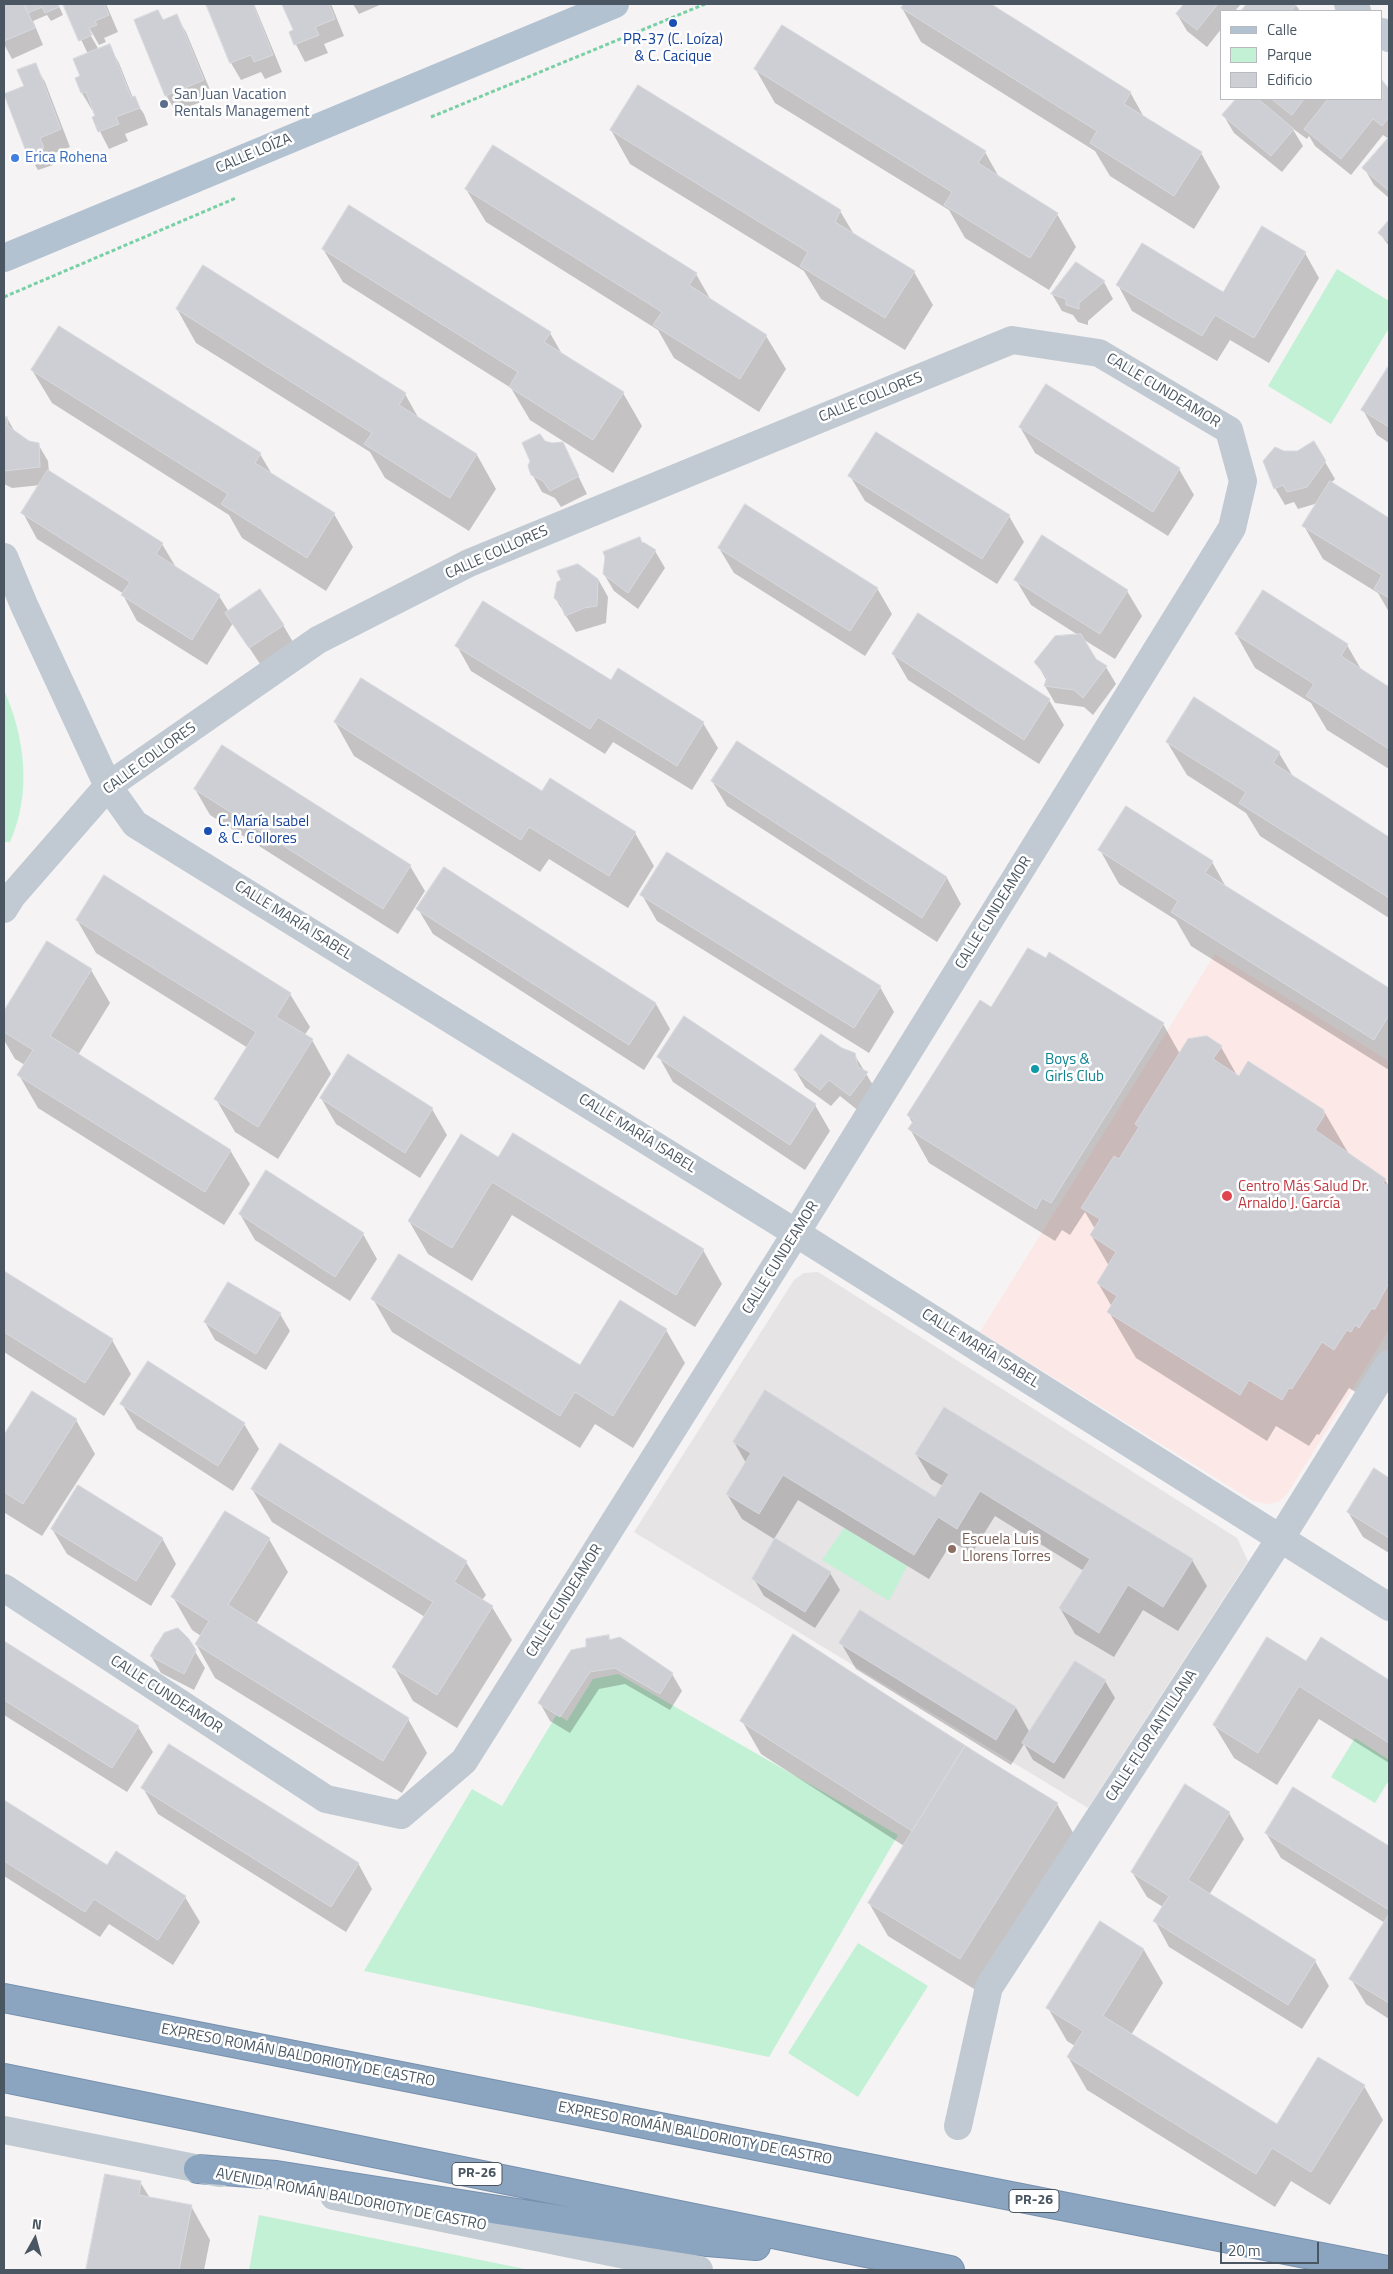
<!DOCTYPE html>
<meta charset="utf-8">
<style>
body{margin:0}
#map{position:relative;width:1393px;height:2274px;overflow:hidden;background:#f5f3f3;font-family:"Titillium Web",sans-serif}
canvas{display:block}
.frame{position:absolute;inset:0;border:5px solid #4a5661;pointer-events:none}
.legend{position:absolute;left:1220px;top:10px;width:162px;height:90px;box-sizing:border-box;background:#fff;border:1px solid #b7bbc0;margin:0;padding:6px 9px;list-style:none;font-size:15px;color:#4a5661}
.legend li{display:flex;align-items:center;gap:10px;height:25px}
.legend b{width:25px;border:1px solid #b7bbc0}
.north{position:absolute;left:10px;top:2214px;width:50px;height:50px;-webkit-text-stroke:4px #fff;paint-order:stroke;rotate:7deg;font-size:14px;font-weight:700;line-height:20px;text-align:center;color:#4a5661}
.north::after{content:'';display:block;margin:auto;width:18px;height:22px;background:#4a5661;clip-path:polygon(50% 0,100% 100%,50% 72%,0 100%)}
.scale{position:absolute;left:1220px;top:2242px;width:99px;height:22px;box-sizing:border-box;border:2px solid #4a5661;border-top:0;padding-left:6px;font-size:15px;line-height:18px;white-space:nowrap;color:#4a5661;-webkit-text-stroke:4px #fff;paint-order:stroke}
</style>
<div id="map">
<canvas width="1393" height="2274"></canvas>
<div class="frame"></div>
<ul class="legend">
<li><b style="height:6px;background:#b3c2d1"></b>Calle</li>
<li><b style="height:14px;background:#c3f1d5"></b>Parque</li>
<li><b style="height:14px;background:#cdcfd5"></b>Edificio</li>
</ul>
<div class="north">N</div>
<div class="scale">20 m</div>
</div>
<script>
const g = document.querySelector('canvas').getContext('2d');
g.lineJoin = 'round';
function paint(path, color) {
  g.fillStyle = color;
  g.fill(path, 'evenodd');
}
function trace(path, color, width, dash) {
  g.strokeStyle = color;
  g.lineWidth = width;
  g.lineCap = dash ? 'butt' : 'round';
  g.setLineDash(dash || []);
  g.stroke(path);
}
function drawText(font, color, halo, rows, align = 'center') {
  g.font = font + ' "Titillium Web",sans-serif';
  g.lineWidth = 5;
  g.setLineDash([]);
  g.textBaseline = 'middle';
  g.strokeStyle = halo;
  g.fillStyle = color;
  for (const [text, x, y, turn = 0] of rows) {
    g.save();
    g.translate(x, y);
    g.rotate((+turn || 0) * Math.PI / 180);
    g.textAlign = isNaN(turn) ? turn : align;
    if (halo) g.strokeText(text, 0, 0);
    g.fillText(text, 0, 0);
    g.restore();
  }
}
paint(new Path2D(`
 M818,1272L1237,1538L1248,1561L1088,1808L634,1532L794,1280L804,1273Z`), '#e6e4e5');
paint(new Path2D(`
 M1215,954L1389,1061V1330L1287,1494L1278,1502L1267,1504L1253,1501L980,1332Z`), '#fce8e6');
paint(new Path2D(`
 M1337,269L1389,301V328L1331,424L1268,386Z
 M4,690C25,737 32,794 10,842H4Z
 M844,1528L907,1566L889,1601L822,1560Z
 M618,1674L898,1835L769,2057L364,1971L472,1789L502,1806L557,1714L567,1721L593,1679Z
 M1355,1738L1389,1760V1780L1375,1803L1331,1777Z
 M858,1943L928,1986L858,2097L788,2053Z
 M259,2215L530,2270H249Z`), '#c3f1d5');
paint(new Path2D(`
 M4,4H58L63,15L51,21L47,15L33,21L43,45L12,59L4,44Z
 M64,4H106L118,32L104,38L106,42L99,45L90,29L88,31L99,50L109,46L119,63L133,98L144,114L148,125L125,134L128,141L109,149L93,118L97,117L94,109L92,110L82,93L76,78L81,76L88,54Z
 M208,4H254L282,72L265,79L261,72L241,80L231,63Z
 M284,4H331L344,36L324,44L328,53L305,62L290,33L295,30Z
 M353,4H382L359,14Z
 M905,4H988L1130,92L1145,119L1201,153L1220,187L1194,229L1110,176L1095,151L921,42L902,8Z
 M1185,4H1241L1235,11H1222V28L1207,47L1187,31L1177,14Z
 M1249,4H1295L1300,11H1243Z
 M158,11L164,21L176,16L186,32L213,97L176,112L166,95Z
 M35,65L45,82L70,147L49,155L53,165L38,170L28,153L26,86Z
 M756,70L985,152L1000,179L1057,214L1076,247L1049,290L965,238L949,210L775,103Z
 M1382,82L1389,91V198L1374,185L1364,168L1389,139L1383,135L1351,175L1315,146L1309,136L1307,139L1292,128L1303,146L1282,172L1234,133L1224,116L1238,99H1382Z
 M611,130L840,211L855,236L914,272L933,305L905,350L821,299L804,271L630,164Z
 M466,189L696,274L712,302L766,336L786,369L759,412L674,358L658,330L486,222Z
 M1389,222V246L1380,234Z
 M323,249L550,333L562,354L623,393L642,426L613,473L530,420L511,388L343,282Z
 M1305,253L1319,278L1269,363L1230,340L1217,361L1132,311L1118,285L1224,294Z
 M1104,282L1113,299L1088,321V325L1078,322L1073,315L1062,311L1052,294Z
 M177,309L405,394L419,419L477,455L496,489L469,531L385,478L370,452L196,343Z
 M1388,369H1389V443L1377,435L1363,410Z
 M32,370L260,454L273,476L334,514L353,547L326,591L242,538L229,515L52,403Z
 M7,418L15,432L28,442L38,444L48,461L49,472L162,544L177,569L219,596L229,612L283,625L293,642L260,664L233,623L207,665L137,621L123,595L124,594L37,539L23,513L41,485L12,488L4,484V419Z
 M1020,427L1179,469L1194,495L1168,536L1035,453Z
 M544,442L552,445L562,443L587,494L561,507L555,498L542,492L532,474Z
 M1314,443L1335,479L1331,483L1389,520V612L1378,593L1323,559L1304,526L1318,503L1298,509L1294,502L1285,505L1275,488L1284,453L1297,452Z
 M850,476L1009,516L1024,542L997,584L865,501Z
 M640,539L642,543L655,551L665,568L638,609L614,591L604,574Z
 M719,548L877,588L892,614L865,656L734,573Z
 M598,579L608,597L606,623L576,632L555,598Z
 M1016,580L1127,591L1142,616L1115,659L1081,638L1095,660L1106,667L1116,684L1093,715L1084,707L1055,703L1045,686L1047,681L1036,662L1078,635L1031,605Z
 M1236,634L1347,645L1362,671L1389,688V769L1327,730L1311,703L1255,668Z
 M457,646L611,682L703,723L718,748L692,790L613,742L605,754L471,671Z
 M893,654L1049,700L1064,725L1039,764L908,680Z
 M335,722L542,793L635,833L654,866L628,908L549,859L540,872L354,756Z
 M1167,742L1279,753L1294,778L1389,839V918L1260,836L1246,813L1187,775Z
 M737,743L947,878L961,904L937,942L727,806L712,781Z
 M195,789L410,866L425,891L398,934L210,815Z
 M1100,850L1212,862L1226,887L1389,989V1070L1191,946L1176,920L1119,884Z
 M444,868L656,1004L670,1029L644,1070L433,934L418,909Z
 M642,895L880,987L894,1012L869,1053L657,921Z
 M77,920L290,994L310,1027L304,1036L312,1040L331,1074L278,1159L235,1132L216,1099L248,1048L96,953Z
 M48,943L91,970L110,1003L78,1055L230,1150L250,1184L224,1225L38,1108L19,1075L25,1065L15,1059L4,1040V1013Z
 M992,1009L1163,1024L1180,1054L1221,1047L1238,1077L1304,1098L1325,1113L1350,1156L1385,1180L1389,1187V1369L1362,1396L1349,1388L1319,1435L1317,1434L1309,1446L1276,1426L1267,1441L1136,1358L1109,1312L1112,1307L1098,1283L1109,1266L1091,1235L1095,1229L1085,1212L1070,1235L1062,1230L1055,1241L929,1163L910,1129L913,1124L908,1115Z
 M684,1018L815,1105L830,1131L805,1170L673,1082L659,1057Z
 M842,1049L854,1054L876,1090L860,1112L840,1096L831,1106L805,1087L795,1070Z
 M348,1056L432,1109L447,1135L420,1178L336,1124L321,1098Z
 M499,1158L703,1250L722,1284L695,1327L512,1215L472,1281L428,1254L409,1221Z
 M240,1214L363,1234L377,1259L350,1301L255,1240Z
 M4,1272L112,1340L131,1374L104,1416L4,1352Z
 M373,1299L580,1367L666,1330L685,1363L633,1448L595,1424L580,1448L392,1332Z
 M280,1314L290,1331L266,1370L215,1340L205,1322Z
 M148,1363L244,1424L259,1449L233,1491L137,1429L122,1404Z
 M32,1393L76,1420L95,1454L42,1536L5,1513L4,1515V1437Z
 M734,1442L935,1498L943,1486L931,1479L916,1454L1192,1560L1207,1586L1178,1631L1143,1610L1114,1657L1075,1634L1060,1608L1084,1571L995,1516L972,1553L952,1542L929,1579L798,1500L774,1539L742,1519L727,1494L746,1463Z
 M1374,1470L1389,1479V1553L1363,1537L1348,1512Z
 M252,1489L466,1562L486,1595L482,1600L492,1607L512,1640L457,1728L413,1701L394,1667L425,1617L272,1522Z
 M52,1529L162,1538L176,1564L151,1606L67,1554Z
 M269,1539L288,1572L256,1624L408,1719L427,1753L402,1793L215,1678L196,1644L201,1636L192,1630L173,1597Z
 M830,1573L840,1590L815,1628L764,1596L754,1579Z
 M178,1629L188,1640L205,1668L194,1690L161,1673L151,1656L155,1646L169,1631Z
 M793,1635L1057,1804L1076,1838L979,1992L888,1936L869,1903L904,1846L761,1754L742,1721Z
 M608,1636L611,1641L672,1674L682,1691L670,1710L625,1684L599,1689L570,1733L550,1721L540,1703L587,1648Z
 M1321,1639L1389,1681V1763L1319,1719L1277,1785L1234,1758L1214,1725L1306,1663Z
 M4,1642L138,1727L153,1752L127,1792L4,1715Z
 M841,1643L1016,1708L1030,1733L1105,1681L1115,1698L1064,1779L1033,1760L1024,1744L1011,1765L856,1669Z
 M143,1788L358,1863L372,1889L346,1932L158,1814Z
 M1293,1788L1389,1848V2019L1366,2004L1351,1979L1385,1923L1281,1858L1266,1833Z
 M4,1801L107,1866L185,1897L200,1922L173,1965L109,1924L100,1937L4,1876Z
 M1229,1813L1244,1839L1209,1895L1315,1961L1329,1986L1302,2029L1169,1947L1155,1921L1163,1907L1147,1897L1132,1872Z
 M1100,1923L1144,1950L1163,1983L1131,2035L1277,2126L1364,2086L1383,2120L1330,2205L1291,2181L1275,2207L1087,2090L1068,2057L1075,2046L1067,2041L1048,2008Z
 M106,2175L140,2182L150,2198L191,2206L210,2240L204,2270H87Z`), '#0003');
const building = new Path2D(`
 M4,4H24L35,28L4,41Z
 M24,4H58L59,7L45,13L42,7L28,13Z
 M63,4H104L109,15L95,21L97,25L89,28L92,35L79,41Z
 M206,4H253L273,55L254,62L251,55L230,63Z
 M282,4H329L335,19L315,27L319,35L294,45L289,32L293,30Z
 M904,4H991L1131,92L1124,104L1202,152L1174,196L1090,143L1097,131L901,8Z
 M1184,4H1218L1197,30L1176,14Z
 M1247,4H1297L1291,11H1241Z
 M158,10L163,20L177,14L204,80L165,96L134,20Z
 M782,25L986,151L978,163L1058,213L1030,258L944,205L952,192L754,69Z
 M110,44L131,97L135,96L140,108L116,117L119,124L98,132L92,117L95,116L86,92L81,93L75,78L80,76L73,59Z
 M36,63L61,129L40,138L44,148L27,154L4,94L24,86L17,70Z
 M1382,80L1389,89V117L1382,126L1373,119L1341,159L1304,129L1328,99H1382Z
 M638,85L841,210L835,222L915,271L885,318L800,266L808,252L610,130Z
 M1236,99H1258L1294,129L1271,156L1222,115Z
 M1272,99H1304L1292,115Z
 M1389,137V191L1362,168Z
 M493,145L697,273L689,285L767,335L740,379L653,325L662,312L465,189Z
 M349,205L551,332L544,342L624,392L593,440L509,387L518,372L322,249Z
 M1389,220V242L1378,233Z
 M1262,226L1306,252L1254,338L1215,315L1202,336L1116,285L1142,243L1223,292Z
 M1076,262L1105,281L1079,303V309L1066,305V299L1051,294Z
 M203,265L406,393L399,405L477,454L450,498L364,444L372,433L176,309Z
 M59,326L261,453L255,463L335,513L307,558L221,504L228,494L31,370Z
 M1388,367L1389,368V427L1361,410Z
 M1046,384L1180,468L1153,512L1019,427Z
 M7,417L8,426L29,441L39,443L40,467L4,471V418Z
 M876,432L1010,515L982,559L848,476Z
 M540,434L545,441L552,443L563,442L579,476L550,491L543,481L531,475L528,466L530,461L522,443Z
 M1314,441L1326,461L1307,487L1287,492L1283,485L1274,489L1263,461L1275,447L1284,451H1297Z
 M48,470L163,543L156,554L220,595L192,640L121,595L130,582L21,513Z
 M1330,481L1389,518V598L1374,589L1382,575L1302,526Z
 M745,504L878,588L850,631L718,548Z
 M1042,535L1128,590L1100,634L1014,580Z
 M640,537L642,543L643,542L656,550L628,593L603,574L605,557L603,552Z
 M578,564L598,579L597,606L584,608L565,616L561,604L554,598L557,582L561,580L557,571Z
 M260,589L284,625L249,648L225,613Z
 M1263,590L1348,644L1341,656L1389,687V749L1306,696L1314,684L1235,634Z
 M483,601L611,680L618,668L704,722L677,766L598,717L590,729L455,646Z
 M918,613L1050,699L1024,740L892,654Z
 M1081,634L1096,659L1107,666L1083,698L1074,690L1044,686L1047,677L1034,662L1055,636Z
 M361,678L542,791L550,778L636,832L609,876L529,827L521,840L334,722Z
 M1194,697L1280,752L1273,763L1389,837V898L1239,803L1246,792L1166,742Z
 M737,741L947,877L922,918L711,781Z
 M222,745L411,865L383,909L194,789Z
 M1126,806L1213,861L1205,873L1389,988V1015L1374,1040L1171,912L1178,901L1098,850Z
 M667,852L881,986L854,1028L640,895Z
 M444,867L656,1003L629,1045L416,909Z
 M104,875L291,993L276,1017L313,1039L258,1127L214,1099L256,1032L76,920Z
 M47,941L92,969L50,1036L231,1150L205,1192L17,1075L33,1050L4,1032V1011Z
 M1028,948L1046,958L1049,952L1164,1023L1051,1203L1042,1198L1036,1209L908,1129L914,1120L907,1115L980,1000L991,1007Z
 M684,1016L816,1104L790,1145L657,1057Z
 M821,1034L842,1048L855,1053L858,1067L868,1072L850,1096L829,1080L820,1090L794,1070Z
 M1207,1036L1222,1046L1213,1059L1239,1076L1248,1061L1324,1110V1116L1315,1130L1386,1179L1383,1183L1389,1187V1273L1388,1276L1389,1283L1375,1309H1371L1359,1328L1355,1325L1351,1332L1347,1330L1334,1350L1322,1342L1292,1389L1289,1388L1282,1400L1249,1380L1240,1395L1107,1312L1117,1296L1097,1283L1116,1252L1090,1235L1100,1219L1081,1208L1114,1156L1119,1159L1139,1127L1135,1124L1188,1039Z
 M348,1054L433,1108L405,1153L320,1098Z
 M513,1133L704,1249L676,1295L492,1182L452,1248L408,1221L461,1134L498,1157Z
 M266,1170L364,1233L335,1277L239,1214Z
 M399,1254L580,1365L620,1300L667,1329L613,1416L575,1392L560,1416L371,1299Z
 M4,1271L113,1339L85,1383L4,1332Z
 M228,1282L281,1313L256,1354L204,1322Z
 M148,1361L245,1423L218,1466L120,1404Z
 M765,1390L935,1497L949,1474L915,1454L944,1407L1193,1559L1163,1607L1128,1585L1099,1633L1059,1608L1090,1559L980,1491L957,1529L938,1517L914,1555L783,1475L759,1514L726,1494L751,1453L733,1442Z
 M32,1391L77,1419L23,1504L4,1492V1435Z
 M280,1443L467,1561L454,1582L493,1606L437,1695L392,1667L433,1602L251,1489Z
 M1374,1468L1389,1478V1538L1347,1512Z
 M78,1485L163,1538L136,1581L51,1529Z
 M225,1511L270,1538L228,1605L409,1718L383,1761L195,1644L209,1621L171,1597Z
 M775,1538L831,1572L805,1612L752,1579Z
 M860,1610L1016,1707L996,1740L839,1643Z
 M178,1628L189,1639L196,1650L184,1674L150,1656L164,1633Z
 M793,1634L965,1746L912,1831L740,1721Z
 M609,1635V1640L620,1637L673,1673L660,1694L615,1668L590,1672L560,1717L538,1703L571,1650L586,1647V1639Z
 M1267,1637L1306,1661L1321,1637L1389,1680V1743L1299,1686L1258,1753L1213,1725Z
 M4,1641L139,1726L112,1768L4,1700Z
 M1075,1661L1106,1680L1054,1763L1022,1743Z
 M169,1744L359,1863L331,1907L141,1788Z
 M965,1746L1058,1803L960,1959L868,1903Z
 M1185,1784L1230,1812L1188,1880L1316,1960L1288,2005L1153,1921L1169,1896L1131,1872Z
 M1293,1787L1389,1846V1910L1265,1833Z
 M4,1800L107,1865L116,1851L186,1896L158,1940L94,1899L85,1912L4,1861Z
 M1389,1914V2003L1349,1979Z
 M1100,1921L1144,1949L1103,2016L1277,2124L1318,2057L1365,2085L1311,2172L1272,2148L1256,2174L1067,2057L1083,2031L1046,2008Z
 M105,2174L141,2181L139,2195L192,2205L179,2270H86Z`);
paint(building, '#cdcfd5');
trace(building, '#d7d9de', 1);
const highway = new Path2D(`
 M4,1998L1387,2270
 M4,2078L950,2270
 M198,2169L276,2175L695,2241L756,2246`);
trace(highway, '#7690ad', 30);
trace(new Path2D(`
 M431,117L705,4
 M4,297L236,198`), '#7ad0a6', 3, [4, 2.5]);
trace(new Path2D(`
 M1348,4L1357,11
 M1382,32L1389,38
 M4,557L24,605L108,786L135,824L796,1233L1389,1607
 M4,909L12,896L108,786L318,640L469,563L1012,340L1099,353L1229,430L1243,481L1232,528L796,1233L464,1761L401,1815L326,1799L4,1588
 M958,2126L989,1987L1280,1539L1389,1364
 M4,2130L220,2173
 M334,2196L699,2270`), '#c1cad2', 28);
trace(new Path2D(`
 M4,258L615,4`), '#b3c2d1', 28);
trace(highway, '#8ba5c1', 28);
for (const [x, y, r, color] of [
 [673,23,5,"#1a4fb4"],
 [164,104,5,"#5c6f8a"],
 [15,158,5,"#3f7fe0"],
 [208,831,5,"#1a4fb4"],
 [1035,1069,5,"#0f9aa8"],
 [1227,1196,6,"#e0444e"],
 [952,1549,5,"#8d6e63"]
]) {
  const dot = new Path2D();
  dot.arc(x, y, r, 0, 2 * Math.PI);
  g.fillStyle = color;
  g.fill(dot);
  trace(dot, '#fff', 2);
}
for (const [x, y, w] of [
 [477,2174,50],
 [1034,2201,50]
]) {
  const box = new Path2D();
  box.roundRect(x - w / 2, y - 11.5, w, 23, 4);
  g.fillStyle = '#fff';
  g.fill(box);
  trace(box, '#4a5661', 1);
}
drawText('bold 14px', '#4a5661', null, [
 ["PR-26",477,2174],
 ["PR-26",1034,2201]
]);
drawText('15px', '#164399', '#fff', [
 ["PR-37 (C. Loíza)",673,40],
 ["& C. Cacique",673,57],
 ["C. María Isabel",218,822,"left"],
 ["& C. Collores",218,839,"left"]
]);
drawText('15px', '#4e5e75', '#fff', [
 ["San Juan Vacation",174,95],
 ["Rentals Management",174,112]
], 'left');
drawText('15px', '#4a5661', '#fff', [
 ["CALLE LOÍZA",254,154,-23],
 ["CALLE CUNDEAMOR",1163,391,31],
 ["CALLE COLLORES",871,398,-22],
 ["CALLE COLLORES",497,553,-24],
 ["CALLE COLLORES",150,759,-36],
 ["CALLE CUNDEAMOR",994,913,-58],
 ["CALLE MARÍA ISABEL",293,921,32],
 ["CALLE MARÍA ISABEL",637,1134,32],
 ["CALLE CUNDEAMOR",781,1258,-58],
 ["CALLE MARÍA ISABEL",980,1349,32],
 ["CALLE CUNDEAMOR",565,1601,-58],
 ["CALLE CUNDEAMOR",166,1695,33],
 ["CALLE FLOR ANTILLANA",1152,1736,-57],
 ["EXPRESO ROMÁN BALDORIOTY DE CASTRO",298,2056,11],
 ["EXPRESO ROMÁN BALDORIOTY DE CASTRO",695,2134,11],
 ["AVENIDA ROMÁN BALDORIOTY DE CASTRO",351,2200,11]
]);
drawText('15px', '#366cbe', '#fff', [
 ["Erica Rohena",25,158]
], 'left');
drawText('15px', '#0d838f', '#fff', [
 ["Boys &",1045,1060],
 ["Girls Club",1045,1077]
], 'left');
drawText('15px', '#be3a42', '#fff', [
 ["Centro Más Salud Dr.",1238,1187],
 ["Arnaldo J. García",1238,1204]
], 'left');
drawText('15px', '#785e54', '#fff', [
 ["Escuela Luis",962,1540],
 ["Llorens Torres",962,1557]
], 'left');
</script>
